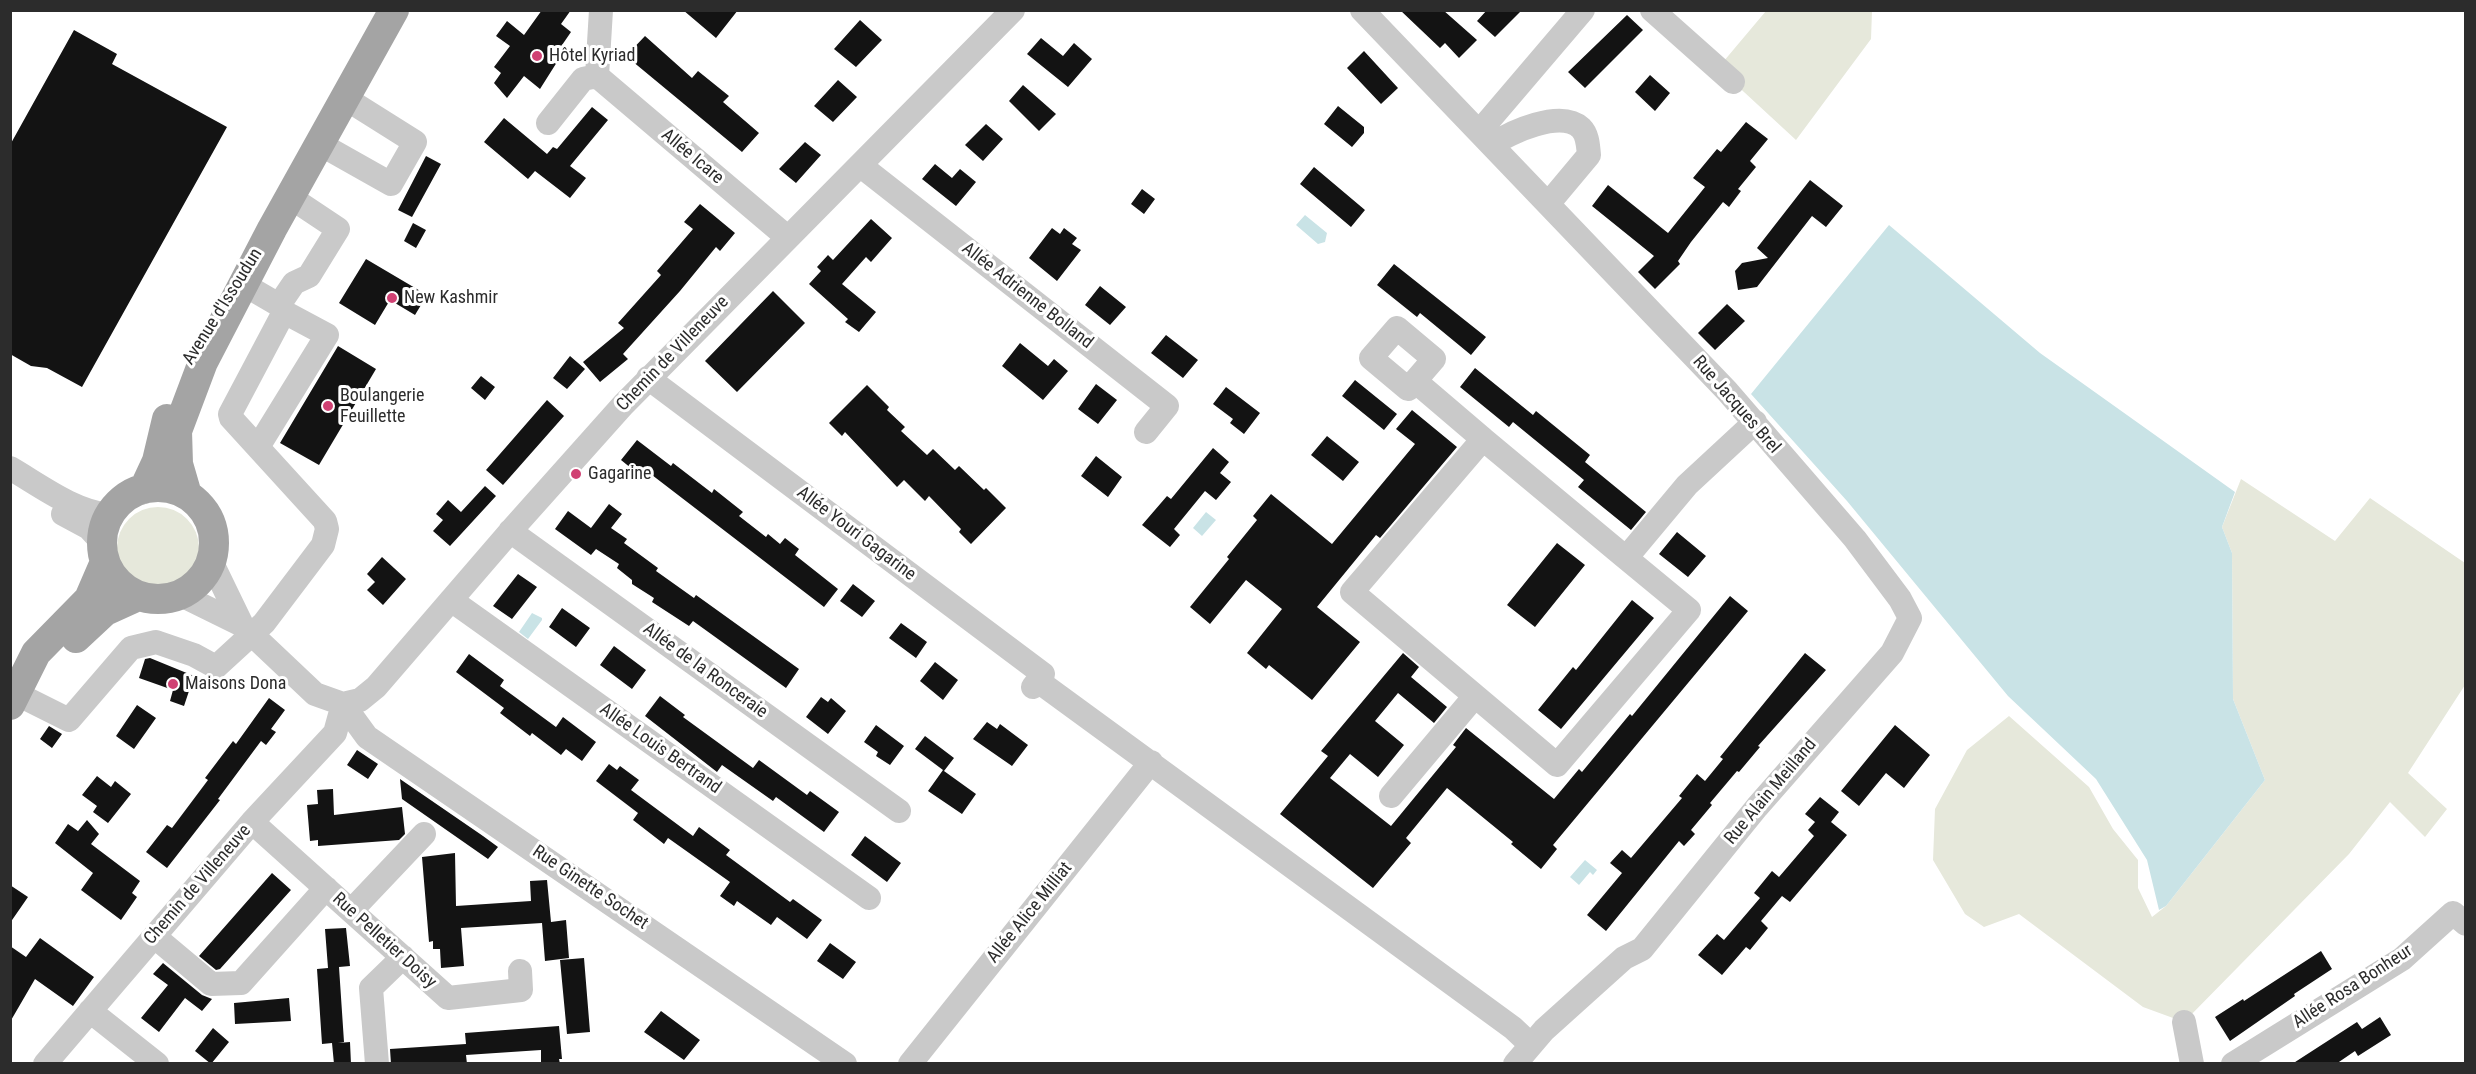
<!DOCTYPE html>
<meta charset="utf-8">
<style>
body{margin:0}
#map{position:relative;width:2476px;height:1074px;overflow:hidden;background:#fff;font-family:"Roboto Condensed",sans-serif}
canvas{display:block}
.frame{position:absolute;inset:0;border:12px solid #2c2c2c;pointer-events:none}
</style>
<div id="map">
<canvas width="2476" height="1074"></canvas>
<div class="frame"></div>
</div>
<script>
const g = document.querySelector('canvas').getContext('2d');
g.lineJoin = 'round';
function paint(path, color) {
  g.fillStyle = color;
  g.fill(path, 'evenodd');
}
function trace(path, color, width, dash) {
  g.strokeStyle = color;
  g.lineWidth = width;
  g.lineCap = dash ? 'butt' : 'round';
  g.setLineDash(dash || []);
  g.stroke(path);
}
function drawText(font, color, halo, rows, align = 'center') {
  g.font = font + ' "Roboto Condensed",sans-serif';
  g.lineWidth = 6;
  g.setLineDash([]);
  g.textBaseline = 'middle';
  g.strokeStyle = halo;
  g.fillStyle = color;
  for (const [text, x, y, turn = 0] of rows) {
    g.save();
    g.translate(x, y);
    g.rotate((+turn || 0) * Math.PI / 180);
    g.textAlign = isNaN(turn) ? turn : align;
    if (halo) g.strokeText(text, 0, 0);
    g.fillText(text, 0, 0);
    g.restore();
  }
}
paint(new Path2D(`
 M1766,11H1872L1871,39L1796,140L1718,68Z
 M2241,479L2335,541L2370,498L2465,563V685L2408,773L2447,809L2425,837L2390,802L2349,854L2184,1022L2143,1007L2019,914L1984,927L1965,914L1933,860L1935,809L1967,750L2009,716L2089,787L2113,829L2138,860V888L2152,917L2166,906L2265,780L2233,699L2232,553L2222,527Z
 M117 548a41 41 0 1 1 82 0a41 41 0 1 1-82 0Z`), '#e6e8db');
paint(new Path2D(`
 M1305,215L1327,233L1325,242L1318,244L1296,225Z
 M1889,225L2040,353L2235,492L2222,527L2232,553L2233,699L2265,780L2166,906L2159,910L2147,860L2096,779L2008,696L1847,501L1751,394Z
 M1206,512L1216,520L1202,536L1193,528Z
 M532,613L542,618V620L528,639L519,632Z
 M1585,860L1597,870L1593,875L1590,872L1579,885L1570,877Z`), '#c9e3e6');
paint(new Path2D(`
 M542,10H571L561,24L571,32L560,48L564,51L540,89L524,76L507,98L494,83L501,73L494,67L510,46L496,36L507,21L524,35Z
 M683,10H738L716,38Z
 M1400,10H1443L1477,40L1459,58L1445,43L1440,48Z
 M1487,10H1522L1495,37L1477,21Z
 M1627,15L1643,30L1585,88L1568,72Z
 M860,20L882,40L856,67L834,49Z
 M74,30L117,54L112,64L227,127L82,387L47,368L31,366L10,354V145Z
 M645,36L692,78L698,71L729,96L723,102L759,133L742,152L626,56Z
 M1041,38L1063,56L1074,43L1092,59L1068,87L1027,54Z
 M1364,51L1398,88L1381,104L1347,68Z
 M1650,75L1670,93L1655,111L1635,92Z
 M838,80L857,97L833,122L814,106Z
 M1023,85L1056,114L1039,131L1009,101Z
 M1338,106L1364,127V133L1352,147L1324,124Z
 M592,107L608,120L570,166L586,178L570,198L535,171L528,179L484,142L504,118L547,154L553,147L557,149Z
 M1746,122L1768,139L1750,161L1756,167L1738,189L1741,191L1729,207L1723,202L1691,242L1678,261L1680,264L1655,289L1638,272L1654,256L1592,206L1608,185L1668,233L1705,187L1693,178L1717,149L1721,152Z
 M986,124L1003,139L983,161L965,145Z
 M805,142L821,155L796,183L779,169Z
 M426,156L441,164L412,217L398,210Z
 M935,164L952,178L960,169L976,182L956,206L922,179Z
 M1314,167L1365,210L1351,227L1300,184Z
 M1810,180L1843,206L1826,227L1812,216L1757,287L1738,290L1735,271L1742,263L1768,258L1757,248Z
 M1142,189L1155,199L1144,214L1131,204Z
 M700,204L735,233L720,251L716,247L680,291L623,354L628,359L600,382L583,362L624,328L618,323L661,275L657,271L693,229L684,222Z
 M871,219L892,238L871,262L866,257L842,284L876,312L859,332L845,322L848,319L809,284L821,271L817,267L828,255L833,260Z
 M413,223L426,230L416,248L404,241Z
 M1052,228L1060,234L1064,228L1077,238L1072,244L1081,250L1057,281L1029,258Z
 M366,259L427,295L415,315L390,300L375,325L339,303Z
 M1394,264L1486,337L1471,355L1420,313L1417,317L1377,285Z
 M1100,286L1126,307L1110,325L1085,305Z
 M773,291L805,323L737,392L705,361Z
 M1727,304L1745,321L1715,350L1698,333Z
 M1166,335L1198,360L1183,378L1151,353Z
 M1020,343L1048,366L1054,359L1068,371L1043,400L1002,366Z
 M338,346L376,369L319,465L280,443Z
 M570,356L585,369L567,389L553,378Z
 M1475,368L1533,415L1536,411L1590,455L1585,462L1646,512L1631,530L1578,487L1584,480L1513,422L1509,427L1460,387Z
 M481,376L495,387L485,400L471,388Z
 M1355,380L1397,414L1384,430L1342,396Z
 M1096,384L1117,400L1098,424L1078,409Z
 M867,385L889,407L887,410L905,427L901,431L927,455L933,449L955,470L959,466L984,490L986,488L1006,508L971,544L959,532L961,529L929,496L925,501L904,480L897,487L845,432L842,436L829,423Z
 M1226,387L1260,413L1244,434L1230,423L1233,419L1213,404Z
 M547,400L564,416L503,485L486,470Z
 M1412,410L1457,447L1380,538L1376,535L1317,607L1360,642L1312,700L1269,665L1266,669L1247,653L1282,609L1246,580L1210,624L1190,607L1229,559L1227,557L1257,520L1253,516L1271,494L1332,544L1415,444L1396,429Z
 M1327,436L1359,462L1343,481L1311,455Z
 M637,440L671,466L673,463L712,493L714,489L743,512L739,516L766,537L768,534L780,544L785,538L799,549L795,555L838,589L824,607L652,475L647,481L621,460Z
 M1213,448L1229,462L1220,473L1231,482L1216,500L1205,491L1174,529L1180,535L1170,547L1142,525L1167,496L1171,499Z
 M1096,456L1122,477L1108,497L1081,476Z
 M485,486L496,496L450,546L433,531L443,520L436,514L448,500L461,512Z
 M609,504L622,514L611,528L627,539L624,543L658,568L656,571L694,598L696,595L799,669L786,688L693,621L689,626L652,602L654,598L632,584V580L617,568L619,564L596,549L591,555L555,529L568,511L591,528Z
 M1677,532L1706,556L1688,577L1659,554Z
 M1557,543L1585,565L1535,627L1507,605Z
 M382,557L406,579L383,605L367,590L375,582L367,574Z
 M518,574L537,587L512,619L493,606Z
 M853,584L875,601L862,617L840,601Z
 M1730,596L1748,611L1553,845L1557,849L1541,869L1511,844L1513,842L1447,788L1406,838L1411,843L1373,888L1280,814L1328,756L1321,751L1403,653L1419,667L1411,677L1447,707L1434,723L1398,693L1375,721L1404,745L1378,777L1350,754L1330,778L1391,826L1456,747L1453,745L1466,728L1554,799L1579,769L1582,772L1630,714L1632,716Z
 M1632,600L1654,618L1561,729L1538,710L1573,667L1576,670Z
 M562,608L590,628L576,647L549,627Z
 M901,623L927,642L916,658L889,638Z
 M614,646L646,670L632,689L600,665Z
 M1805,653L1826,670L1758,746L1760,747L1739,772L1737,771L1710,803L1712,805L1691,830L1695,834L1684,846L1679,841L1606,931L1587,915L1622,873L1610,863L1622,850L1631,858L1682,798L1679,796L1697,774L1705,781L1723,759L1720,757Z
 M469,654L504,680L500,686L556,727L563,717L596,742L582,761L566,749L561,755L532,733L530,736L500,713L504,708L456,672Z
 M150,658L194,676L184,706L170,701L173,690L139,678L145,659Z
 M935,662L958,680L943,700L920,681Z
 M660,696L685,715L683,717L753,768L759,760L807,795L810,791L839,812L824,832L776,797L773,801L722,765L717,772L645,716Z
 M821,697L828,702L831,698L846,711L828,734L806,717Z
 M269,698L285,710L271,729L276,732L266,745L261,741L218,799L220,800L167,868L146,852L167,825L172,828L208,780L205,778L233,741L236,744Z
 M137,705L156,718L134,749L116,736Z
 M987,722L997,729L1000,724L1028,745L1012,766L973,739Z
 M876,725L904,746L890,765L876,756L878,752L864,742Z
 M1895,725L1930,755L1904,788L1886,773L1859,806L1841,791Z
 M49,726L62,734L52,748L40,739Z
 M925,736L954,758L944,771L976,794L962,814L928,791L943,770L915,749Z
 M357,750L378,764L368,779L347,765Z
 M609,764L617,770L620,766L639,780L631,790L693,836L699,827L730,850L726,855L790,902L793,899L822,920L807,939L777,917L771,925L737,901L734,906L720,896L730,882L668,838L664,844L633,820L638,813L596,781Z
 M97,776L111,787L115,781L131,794L108,823L93,812L97,806L82,795Z
 M400,779L483,836L498,847L488,859L402,799Z
 M333,789L334,815L402,807L405,834L399,840L318,846V840L310,841L307,805L318,804L317,790Z
 M1820,797L1839,812L1831,822L1847,835L1790,902L1782,896L1761,921L1768,928L1750,950L1746,947L1722,975L1698,955L1717,934L1724,940L1760,898L1754,893L1772,871L1779,877L1814,836L1808,830L1815,822L1805,814Z
 M87,820L99,834L91,844L140,881L132,893L137,897L121,920L81,890L93,873L55,843L68,824L78,831Z
 M865,836L901,863L887,882L851,855Z
 M455,853L456,906L531,901L530,881L547,880L551,922L566,920L569,958L545,961L542,923L461,928L464,966L441,968L440,949H433V941L429,942L422,857Z
 M272,873L291,890L220,969L216,970L199,956Z
 M10,885L28,897L10,923Z
 M346,928L350,966L339,967L344,1042L338,1043L350,1042L351,1064H334L332,1043L322,1044L317,969L328,968L325,929Z
 M40,938L94,977L73,1006L35,979L10,1022V946L26,957Z
 M830,943L856,962L843,979L817,961Z
 M2321,951L2332,969L2294,994L2295,996L2230,1041L2215,1017L2243,999L2244,1001Z
 M584,958L590,1032L567,1034L560,960Z
 M163,963L202,995L212,999L202,1011L185,998L159,1032L141,1018L168,985L153,974Z
 M289,998L291,1021L235,1024L234,1003Z
 M661,1011L700,1040L684,1060L644,1032Z
 M2380,1017L2391,1035L2358,1056L2355,1051L2336,1064H2292L2357,1022L2362,1029Z
 M559,1026L562,1059H559L560,1064H541V1050L466,1055L467,1064H391L390,1049L466,1044L465,1033Z
 M213,1028L229,1042L211,1064L195,1051Z`), '#131313');
trace(new Path2D(`
 M601,10L597,76L787,237
 M1362,10L1727,391L1855,539L1900,599L1910,618L1892,653L1757,807L1642,949L1624,958L1544,1030L1515,1064
 M1652,10L1733,82
 M548,123L583,79L597,76
 M1479,132L1583,10
 M320,144L391,184L415,142L345,98
 M1492,145C1510,132 1561,109 1581,128C1588,135 1588,146 1589,155L1548,204
 M861,166L1167,406L1146,432
 M243,284L279,305L284,312L327,335L258,447
 M279,305L294,283L309,276L338,229L290,197
 M648,378L1043,674L1033,687
 M1415,381L1408,389L1371,358L1397,328L1434,359L1415,381L1483,439
 M10,468C41,486 73,511 109,515
 M63,514L89,528L101,541
 M510,531L899,811
 M1626,558L1689,610L1557,765L1352,592L1483,439L1626,558L1687,485L1755,422
 M211,561L242,625
 M181,595L242,625L315,694L343,704L360,700L376,687L514,527L623,405L1013,10
 M451,600L869,898
 M1038,681L1513,1028L1531,1045
 M17,694L69,720L131,648L156,642L194,655L216,667L264,623L323,545L327,529L325,521L231,418L230,414L284,312
 M343,704L367,737L845,1064
 M1391,796L1475,696
 M252,822L448,998L521,990L520,971
 M351,911L424,834
 M155,937L211,984L241,983L326,888
 M90,1011L157,1064
 M2184,1022L2192,1064
 M45,1064L252,822L335,733L343,704
 M377,1064L371,988L403,957
 M910,1064L1151,762
 M2233,1064L2402,959L2453,913L2466,924`), '#c9c9c9', 24);
trace(new Path2D(`
 M102 543a56 56 0 1 1 112 0a56 56 0 1 1-112 0Z
 M144,489L157,461L167,419
 M187,495L178,464L177,431L203,362L272,229L394,10
 M76,638L105,611L138,596
 M10,705L36,653L89,599L105,562`), '#a4a4a4', 30);
for (const [x, y, r, color] of [
 [537,56,6,"#d04173"],
 [392,298,6,"#d04173"],
 [328,406,6,"#d04173"],
 [576,474,6,"#d04173"],
 [173,684,6,"#d04173"]
]) {
  const dot = new Path2D();
  dot.arc(x, y, r, 0, 2 * Math.PI);
  g.fillStyle = color;
  g.fill(dot);
  trace(dot, '#fff', 2);
}
drawText('18px', '#2c2c2c', '#fff', [
 ["Hôtel Kyriad",549,56],
 ["New Kashmir",404,298],
 ["Boulangerie",340,396],
 ["Feuillette",340,417],
 ["Gagarine",588,474],
 ["Maisons Dona",185,684]
], 'left');
drawText('18px', '#2c2c2c', '#fff', [
 ["Allée Icare",692,157,40],
 ["Allée Adrienne Bolland",1027,296,38],
 ["Avenue d'Issoudun",223,307,-58],
 ["Chemin de Villeneuve",673,354,-46],
 ["Rue Jacques Brel",1736,405,49],
 ["Allée Youri Gagarine",856,534,37],
 ["Allée de la Ronceraie",705,671,36],
 ["Allée Louis Bertrand",660,749,35],
 ["Rue Alain Meilland",1771,792,-50],
 ["Chemin de Villeneuve",198,885,-49],
 ["Rue Ginette Sochet",590,888,34],
 ["Allée Alice Milliat",1030,913,-51],
 ["Rue Pelletier Doisy",384,941,42],
 ["Allée Rosa Bonheur",2353,987,-33]
]);
</script>
